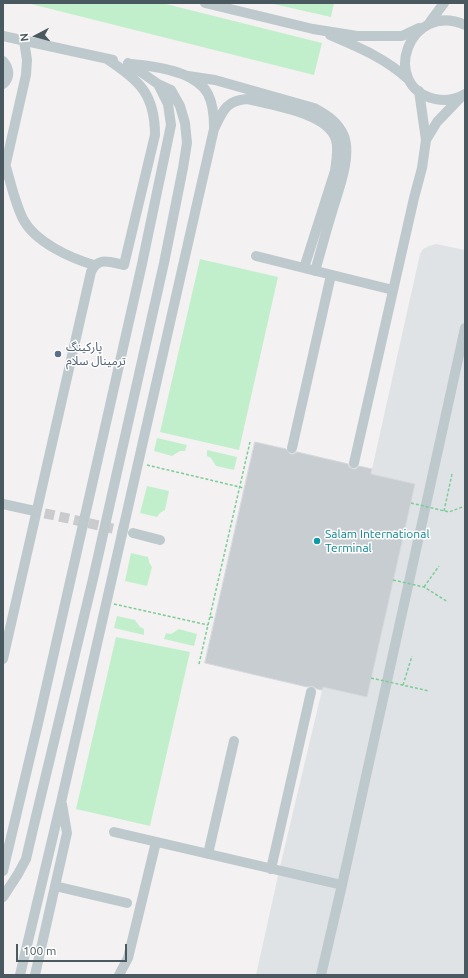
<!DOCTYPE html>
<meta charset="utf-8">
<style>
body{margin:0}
#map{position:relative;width:468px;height:978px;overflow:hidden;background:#f4f1f2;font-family:Ubuntu,sans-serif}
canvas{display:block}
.frame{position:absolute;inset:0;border:4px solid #49595f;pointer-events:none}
.north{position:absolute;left:16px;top:16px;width:40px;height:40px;-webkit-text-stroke:3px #fff;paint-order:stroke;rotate:264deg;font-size:11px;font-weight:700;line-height:16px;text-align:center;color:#49595f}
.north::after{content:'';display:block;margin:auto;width:14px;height:18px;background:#49595f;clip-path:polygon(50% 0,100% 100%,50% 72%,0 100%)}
.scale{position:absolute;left:16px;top:944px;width:111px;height:18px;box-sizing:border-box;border:2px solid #49595f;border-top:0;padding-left:5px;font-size:12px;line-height:14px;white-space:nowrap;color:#49595f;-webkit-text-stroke:3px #fff;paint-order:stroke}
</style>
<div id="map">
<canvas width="468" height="978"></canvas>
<div class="frame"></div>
<div class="north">N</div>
<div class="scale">100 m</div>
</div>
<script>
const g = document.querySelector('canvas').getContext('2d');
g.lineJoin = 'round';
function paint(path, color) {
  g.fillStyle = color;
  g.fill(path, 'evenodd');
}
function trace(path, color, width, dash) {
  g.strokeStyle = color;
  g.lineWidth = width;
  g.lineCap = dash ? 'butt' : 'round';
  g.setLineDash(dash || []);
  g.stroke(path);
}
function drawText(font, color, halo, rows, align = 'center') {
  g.font = font + ' Ubuntu,"Noto Sans Arabic",sans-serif';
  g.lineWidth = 3;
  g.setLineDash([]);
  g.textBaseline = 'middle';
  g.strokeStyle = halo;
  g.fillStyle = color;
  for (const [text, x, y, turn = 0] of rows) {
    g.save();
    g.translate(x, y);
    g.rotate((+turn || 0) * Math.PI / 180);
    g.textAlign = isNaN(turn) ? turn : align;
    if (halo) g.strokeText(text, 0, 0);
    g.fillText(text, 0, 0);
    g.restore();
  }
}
paint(new Path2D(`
 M436,244L465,250V975H256L279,871L322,690L205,663L255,442L372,469L420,254L423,249L429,246Z`), '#e0e3e6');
paint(new Path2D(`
 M27,3H162L322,43L314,75Z
 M269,3H334L331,17Z
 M200,259L278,277L239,450L160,432Z
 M157,438L187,445L185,451H180L172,456L154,451Z
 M207,450L237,457L234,470L216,466L211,458L207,456Z
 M147,486L169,491L165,510L160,513L157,517L140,513Z
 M131,553L148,557L149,562L152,567L147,586L125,581Z
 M117,616L135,620L140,627L144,629V635L114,628Z
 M179,629L197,634L194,646L164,639L166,633L171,634Z
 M116,637L190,652L150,826L76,809Z`), '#c2efcb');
const building = new Path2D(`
 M255,442L286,449L290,454H294L297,452L348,464L349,467L353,469H356L359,466L372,469L371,474L415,484L367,697L323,687L322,690L317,689L312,686L307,687L205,663Z`);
paint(building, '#c8cdd1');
trace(building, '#d6d9dc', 1);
trace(new Path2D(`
 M30,510L133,533`), '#c9cbcd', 10, [10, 5]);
trace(new Path2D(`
 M147,465L244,488
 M444,511L452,474
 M424,587L439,566
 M114,604L208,625
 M210,617L215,618
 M199,664L250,442
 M403,685L412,656`), '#7acd95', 1.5, [3, 2]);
trace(new Path2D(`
 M205,3L313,29L357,36H402L419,28
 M430,22L444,3
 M465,25C409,0 379,86 435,99C445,101 456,100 465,94
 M330,35C358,47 385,58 408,79
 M3,36L113,60
 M3,61C9,68 11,77 3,84
 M131,64C154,66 196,71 208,94C213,104 214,116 214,127
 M188,76L215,80L314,108C327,115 338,122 344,136C352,157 338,191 332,212C326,231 321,251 315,271
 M426,140L437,122L461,97
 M6,167C11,184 15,203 23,219C35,242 70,258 94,265
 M4,172L26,75L27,60L24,41
 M256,256L304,268
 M292,448L331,275
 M354,463L414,198L422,168L426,140L419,91
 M3,504L30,510
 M133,533L160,540
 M3,659L91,272C98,256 110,262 124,265L155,135C155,94 139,80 107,59
 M114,832L342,885L321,975
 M208,854L234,741
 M271,869L311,692
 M3,871L39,719L142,264L171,125L168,104L158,84L128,63
 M342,885L465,328
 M55,886L127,903
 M3,897L18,874L26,859L33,829L93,579L164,263L183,168L187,143L185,123L180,106L171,90L158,84
 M20,975L62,798L214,129C223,111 225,101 247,99C271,105 329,113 336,140C339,150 336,161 335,171L304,268L393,290
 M35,975L67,833L62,804
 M119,975L128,958L156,842`), '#bdc9cd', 10);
trace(new Path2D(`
 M411,503L449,512L465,506
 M393,580L424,587L448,602
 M371,678L429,691`), '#7acd95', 1.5, [3, 2]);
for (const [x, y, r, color] of [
 [58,354,4,"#5c6f8a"],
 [317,541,4,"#0f9aa8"]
]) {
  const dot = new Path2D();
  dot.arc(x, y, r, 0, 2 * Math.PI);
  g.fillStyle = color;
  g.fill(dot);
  trace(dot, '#fff', 1.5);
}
drawText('12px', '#4e5e75', '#fff', [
 ["پارکینگ",66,347],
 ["ترمینال سلام",66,361]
], 'left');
drawText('12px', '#0d838f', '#fff', [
 ["Salam International",325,534],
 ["Terminal",325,548]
], 'left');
</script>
